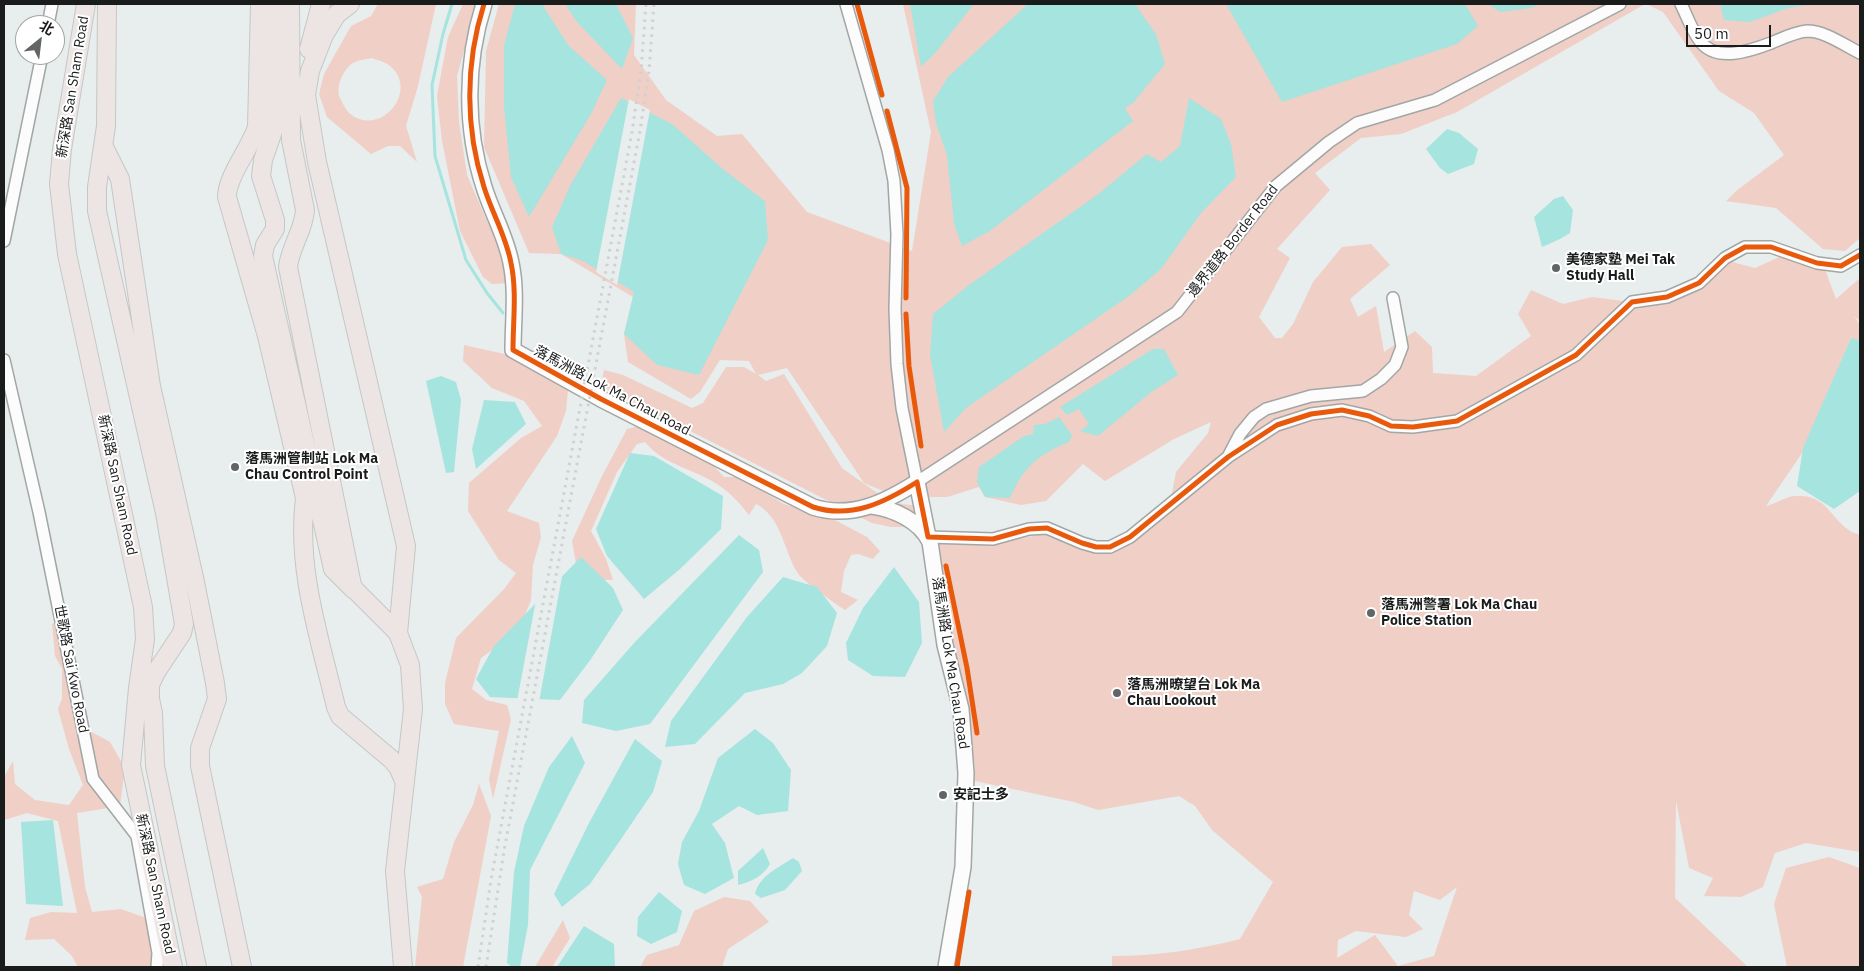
<!DOCTYPE html>
<meta charset="utf-8">
<style>
body{margin:0}
#map{position:relative;width:1864px;height:971px;overflow:hidden;background:#e8eded;font-family:"IBM Plex Sans","Noto Sans SC",sans-serif}
canvas{display:block}
.frame{position:absolute;inset:0;border:5px solid #1a1c1c;pointer-events:none}
.north{position:absolute;left:15px;top:15px;width:50px;height:50px;box-sizing:border-box;background:#fff;border:1px solid #a3a4a4;border-radius:50%;rotate:29deg;font-size:14px;font-weight:700;line-height:20px;text-align:center;color:#1a1c1c}
.north::after{content:'';display:block;margin:auto;width:18px;height:22px;background:#626565;clip-path:polygon(50% 0,100% 100%,50% 72%,0 100%)}
.scale{position:absolute;left:1686px;top:25px;width:85px;height:22px;box-sizing:border-box;border:2px solid #1a1c1c;border-top:0;padding-left:6px;font-size:15px;line-height:18px;white-space:nowrap;color:#1a1c1c;-webkit-text-stroke:4px #fff;paint-order:stroke}
</style>
<div id="map">
<canvas width="1864" height="971"></canvas>
<div class="frame"></div>
<div class="north">北</div>
<div class="scale">50 m</div>
</div>
<script>
const g = document.querySelector('canvas').getContext('2d');
g.lineJoin = 'round';
function paint(path, color) {
  g.fillStyle = color;
  g.fill(path, 'evenodd');
}
function trace(path, color, width, dash) {
  g.strokeStyle = color;
  g.lineWidth = width;
  g.lineCap = dash ? 'butt' : 'round';
  g.setLineDash(dash || []);
  g.stroke(path);
}
function drawText(font, color, halo, rows, align = 'center') {
  g.font = font + ' "IBM Plex Sans","Noto Sans SC",sans-serif';
  g.lineWidth = 4;
  g.setLineDash([]);
  g.textBaseline = 'middle';
  g.strokeStyle = halo;
  g.fillStyle = color;
  for (const [text, x, y, turn = 0] of rows) {
    g.save();
    g.translate(x, y);
    g.rotate((+turn || 0) * Math.PI / 180);
    g.textAlign = isNaN(turn) ? turn : align;
    if (halo) g.strokeText(text, 0, 0);
    g.fillText(text, 0, 0);
    g.restore();
  }
}
paint(new Path2D(`
 M378,4H436L418,86L406,126L417,162L400,146H388L371,154L327,117L319,94L324,74L351,26L371,16ZM372,58C377,60 386,62 390,66C420,91 380,139 349,113C346,110 343,104 341,100C334,89 343,69 353,63C358,60 367,59 372,58Z
 M463,4H477L457,76L459,122L467,175L486,219L505,253L508,283L492,284L483,277L460,231L442,141L437,96L448,37Z
 M499,4H636L634,55L666,100L717,136L742,134L807,212L912,251L931,132L903,4H1645L1457,112L1401,134L1361,138L1315,173L1330,190L1277,249L1290,258L1259,317L1275,338H1282L1293,324L1313,282L1342,247L1371,244L1390,265L1350,299L1358,317L1376,306L1384,352L1415,331L1432,347L1433,373L1476,376L1531,336L1518,314L1531,290L1563,304L1592,297L1632,302L1673,300L1718,264L1732,262L1755,268L1788,253L1823,264L1836,299L1860,278V321L1854,316L1860,325V342L1851,338L1802,453L1766,506C1776,504 1786,496 1796,496C1832,494 1831,527 1860,535V852L1806,843L1775,853L1763,887L1741,897L1704,896L1713,878L1689,868L1676,801L1675,898L1748,967H1112V956C1156,956 1197,950 1240,939L1273,882L1212,830L1195,806L1179,796L1098,810L1074,802L975,781V766L936,541L1000,543L1047,533L1110,551L1170,504L1176,472L1208,433L1211,422L1174,439L1105,481L1083,464L1046,501L1021,505L985,497L979,487L947,497H926L888,493L864,483L787,368L758,375L766,381L784,374L842,468L890,502L923,507L919,527H891L872,523L601,386L604,370L623,375L692,408L703,403L726,367H744L756,374L749,361L720,360L700,392L691,399L628,362L624,334L633,297L561,254L529,253L484,147L486,51ZM1457,887L1434,956L1398,966L1375,935L1337,958L1338,940L1356,931L1406,937L1423,929L1409,915L1414,891L1440,900Z
 M1646,4H1860V238L1845,251L1823,249L1776,208L1726,201L1736,191L1784,155L1754,113L1719,91L1663,12Z
 M464,345L545,363L569,380L566,411L557,436L507,511L539,523L541,537L533,565L531,600L519,630L481,658L472,689L486,700L507,705L511,719L493,799L489,779L499,731L454,724L445,704V683L456,638L505,588L516,573L499,560L468,511L469,483L521,438L542,426L524,401L492,388L463,361Z
 M639,426L710,462L724,477H740L784,504L831,518L867,537L880,551L873,559L858,554L851,555L844,571L841,592L858,600L845,610C835,603 802,581 797,572C784,551 781,516 756,504L749,515C738,501 728,490 712,481C689,468 662,463 645,442L637,444L617,472L591,531L606,559L613,580H593L577,569L572,541L602,476L627,429Z
 M64,618L86,729L110,742L125,768L120,806L77,813L85,887L92,912L121,909L146,918L151,952L163,967H78L72,956L54,939L25,940L30,918L51,912L77,913L58,821L27,813L4,820V777L13,761L15,784L35,800L69,805L83,785L69,749L58,709L62,699V669L55,656L52,624Z
 M479,784L491,816L463,967H415L422,897L417,887L443,879L454,842L473,805Z
 M1829,857L1860,868V967H1787L1774,904L1786,868Z
 M724,897L750,901L769,922L728,949L722,967H640L647,955L679,945L694,911Z
 M563,920L570,938L552,967H535Z`), '#f0cfc6');
paint(new Path2D(`
 M515,4H542L568,45L607,80L591,114L529,217L511,177L504,106V46Z
 M565,4H616L633,38L622,69L577,22Z
 M910,4H974L936,52L921,67Z
 M1028,4H1135L1156,34L1165,64L1133,103L1125,108L1133,121L990,231L962,246L954,224L947,155L936,123L933,101L948,77Z
 M1226,4H1465L1478,26L1457,44L1282,102Z
 M1488,4H1541L1531,8L1500,12Z
 M1720,4H1814L1788,8L1750,22L1724,20Z
 M621,98L672,124L724,170L765,201L768,240L699,375L657,365L624,334L634,292L583,261L561,254L552,227L570,186Z
 M1189,98L1221,119L1231,144L1236,177L1201,213L1161,269L1129,296L966,408L944,432L930,355L933,314L969,285L1097,195L1147,154L1161,162L1180,146Z
 M1447,129L1459,133L1478,149L1474,164L1448,174L1440,168L1426,149Z
 M1563,196L1573,210L1570,233L1560,239L1542,247L1534,217L1554,199Z
 M1851,338L1860,340V491L1834,509L1797,486L1803,448Z
 M1153,349H1164L1178,375L1150,393L1098,436L1080,431L1089,424L1079,409L1067,415L1060,407Z
 M441,376L456,382L461,400L454,472L446,473L426,381Z
 M484,400L515,402L526,424L476,469L472,449Z
 M1059,417L1072,435L1069,442C1038,455 1024,466 1010,498L985,497L977,482L979,467L1024,436L1033,434L1034,425L1045,424Z
 M630,453L654,456L723,496L721,529L680,569L644,599L607,556L596,529Z
 M739,535L759,550L763,572L650,724L616,731L582,723L584,700L635,642Z
 M581,557L613,588L623,610L591,659L560,700L490,697L476,679L494,646Z
 M894,567L919,602L922,643L905,677L873,676L848,660L846,643L863,608Z
 M783,577L817,587L837,613L827,646L802,673L783,684L745,693L695,744L665,747L671,721L747,617Z
 M755,729L773,743L791,770L788,811L757,815L739,806L712,824L725,843L734,878L705,894L684,885L678,864L682,842L699,811L718,758Z
 M572,736L585,763L530,870L528,925L520,967H512L507,963L514,872L524,826L549,767Z
 M635,739L662,761L653,792L619,842L590,884L562,907L554,894L589,823Z
 M53,820L63,906L26,904L21,822Z
 M763,848L770,864C763,876 751,882 738,885V871Z
 M793,858L799,862L802,871L785,890L761,898L755,894C759,876 778,868 793,858Z
 M659,892L682,911L677,932L651,944L637,936L638,917Z
 M584,926L614,944L615,967H557Z`), '#a6e4df');
paint(new Path2D(`
 M629,99L650,110L617,285L596,272Z
 M563,571L539,702L517,701L536,600Z`), '#e8eded');
trace(new Path2D(`
 M452,4L443,34L432,85L435,156L466,260L487,293L503,313`), '#a6e4df', 3);
const street = new Path2D(`
 M846,4L888,150L894,181L897,234L895,308L897,364L902,408L917,482L1177,312L1276,186L1329,142L1357,123L1435,100L1620,4
 M1681,4C1687,16 1692,31 1700,41C1716,63 1750,51 1771,43C1783,38 1795,32 1807,31C1825,31 1844,45 1860,53
 M48,25L52,4
 M4,241L42,55
 M4,360L39,512L93,779L137,836L158,953L157,967
 M1228,457L1240,434L1254,417L1266,409L1311,396L1363,391L1381,379L1395,365L1402,347L1393,298
 M928,537L993,539L1029,529L1047,528L1082,543L1096,547H1110L1130,537L1228,457L1277,425L1311,414L1342,410L1369,416L1391,426L1413,427L1457,421L1576,355L1632,302L1667,297L1699,283L1725,258L1745,247H1771L1817,263L1841,266L1860,255`);
const secondary = new Path2D(`
 M484,4C465,64 465,128 484,187C492,213 506,236 511,263C517,291 513,321 513,350L601,399L813,507C851,519 884,503 917,482L928,537
 M872,506C894,509 920,521 930,542L945,645L961,709L966,773L963,867L946,967`);
const primary = new Path2D(`
 M86,4L62,149L59,184L67,254L143,607L145,639L138,688L131,765L173,967
 M107,4L106,126L97,187V211L165,513L184,624L182,633L156,672L150,685V699L153,713L155,766L197,967
 M260,4L257,127C250,149 227,176 227,197L267,336L305,498C296,569 320,639 336,707L340,716L391,759L398,767L405,783
 M275,4L274,128L263,160L261,176L275,220V229L265,245L263,256L333,569L354,590
 M290,4L291,140L305,210C304,230 290,247 288,267L352,585L355,590L398,633
 M350,4L337,14L324,35L310,71L306,95L317,162L406,546L398,633L410,665L413,709L395,871L403,967
 M309,49L321,4
 M104,147L120,179L151,386L195,582L215,683L217,699L200,748V766L242,967`);
trace(street, '#a2a6a5', 14);
trace(secondary, '#a2a6a5', 18);
trace(primary, '#c5c7c7', 20);
trace(street, '#fcfcfc', 11);
trace(secondary, '#fcfcfc', 15);
trace(primary, '#ece5e3', 18);
trace(new Path2D(`
 M478,967L491,880L632,132L641,71L646,4
 M486,967L504,851L640,131L649,71L654,4`), '#d0d1d1', 3, [2.5, 5]);
trace(new Path2D(`
 M484,4C465,64 465,128 484,187C492,213 506,236 511,263C517,291 513,321 513,350L601,399L813,507C851,519 884,503 917,482L928,537L993,539L1029,529L1047,528L1082,543L1096,547H1110L1130,537L1228,457L1277,425L1311,414L1342,410L1369,416L1391,426L1413,427L1457,421L1576,355L1632,302L1667,297L1699,283L1725,258L1745,247H1771L1817,263L1841,266L1860,255
 M857,4L882,95
 M887,111L907,188L906,298
 M906,314L909,366L921,446
 M946,566L967,668L977,733
 M957,967L969,892`), '#e8590c', 5);
for (const [x, y, r, color] of [
 [1556,268,5,"#626565"],
 [235,467,5,"#626565"],
 [1371,613,5,"#626565"],
 [1117,693,5,"#626565"],
 [943,795,5,"#626565"]
]) {
  const dot = new Path2D();
  dot.arc(x, y, r, 0, 2 * Math.PI);
  g.fillStyle = color;
  g.fill(dot);
  trace(dot, '#fff', 2);
}
drawText('14px', '#1a1c1c', '#fff', [
 ["新深路 San Sham Road",73,87,-81],
 ["邊界道路 Border Road",1233,241,-52],
 ["落馬洲路 Lok Ma Chau Road",612,391,28],
 ["新深路 San Sham Road",117,485,78],
 ["落馬洲路 Lok Ma Chau Road",950,663,81],
 ["世歌路 Sai Kwo Road",71,669,79],
 ["新深路 San Sham Road",155,884,78]
]);
drawText('bold 14px', '#1a1c1c', '#fff', [
 ["美德家塾 Mei Tak",1566,260],
 ["Study Hall",1566,276],
 ["落馬洲管制站 Lok Ma",245,459],
 ["Chau Control Point",245,475],
 ["落馬洲警署 Lok Ma Chau",1381,605],
 ["Police Station",1381,621],
 ["落馬洲暸望台 Lok Ma",1127,685],
 ["Chau Lookout",1127,701],
 ["安記士多",953,795]
], 'left');
</script>
